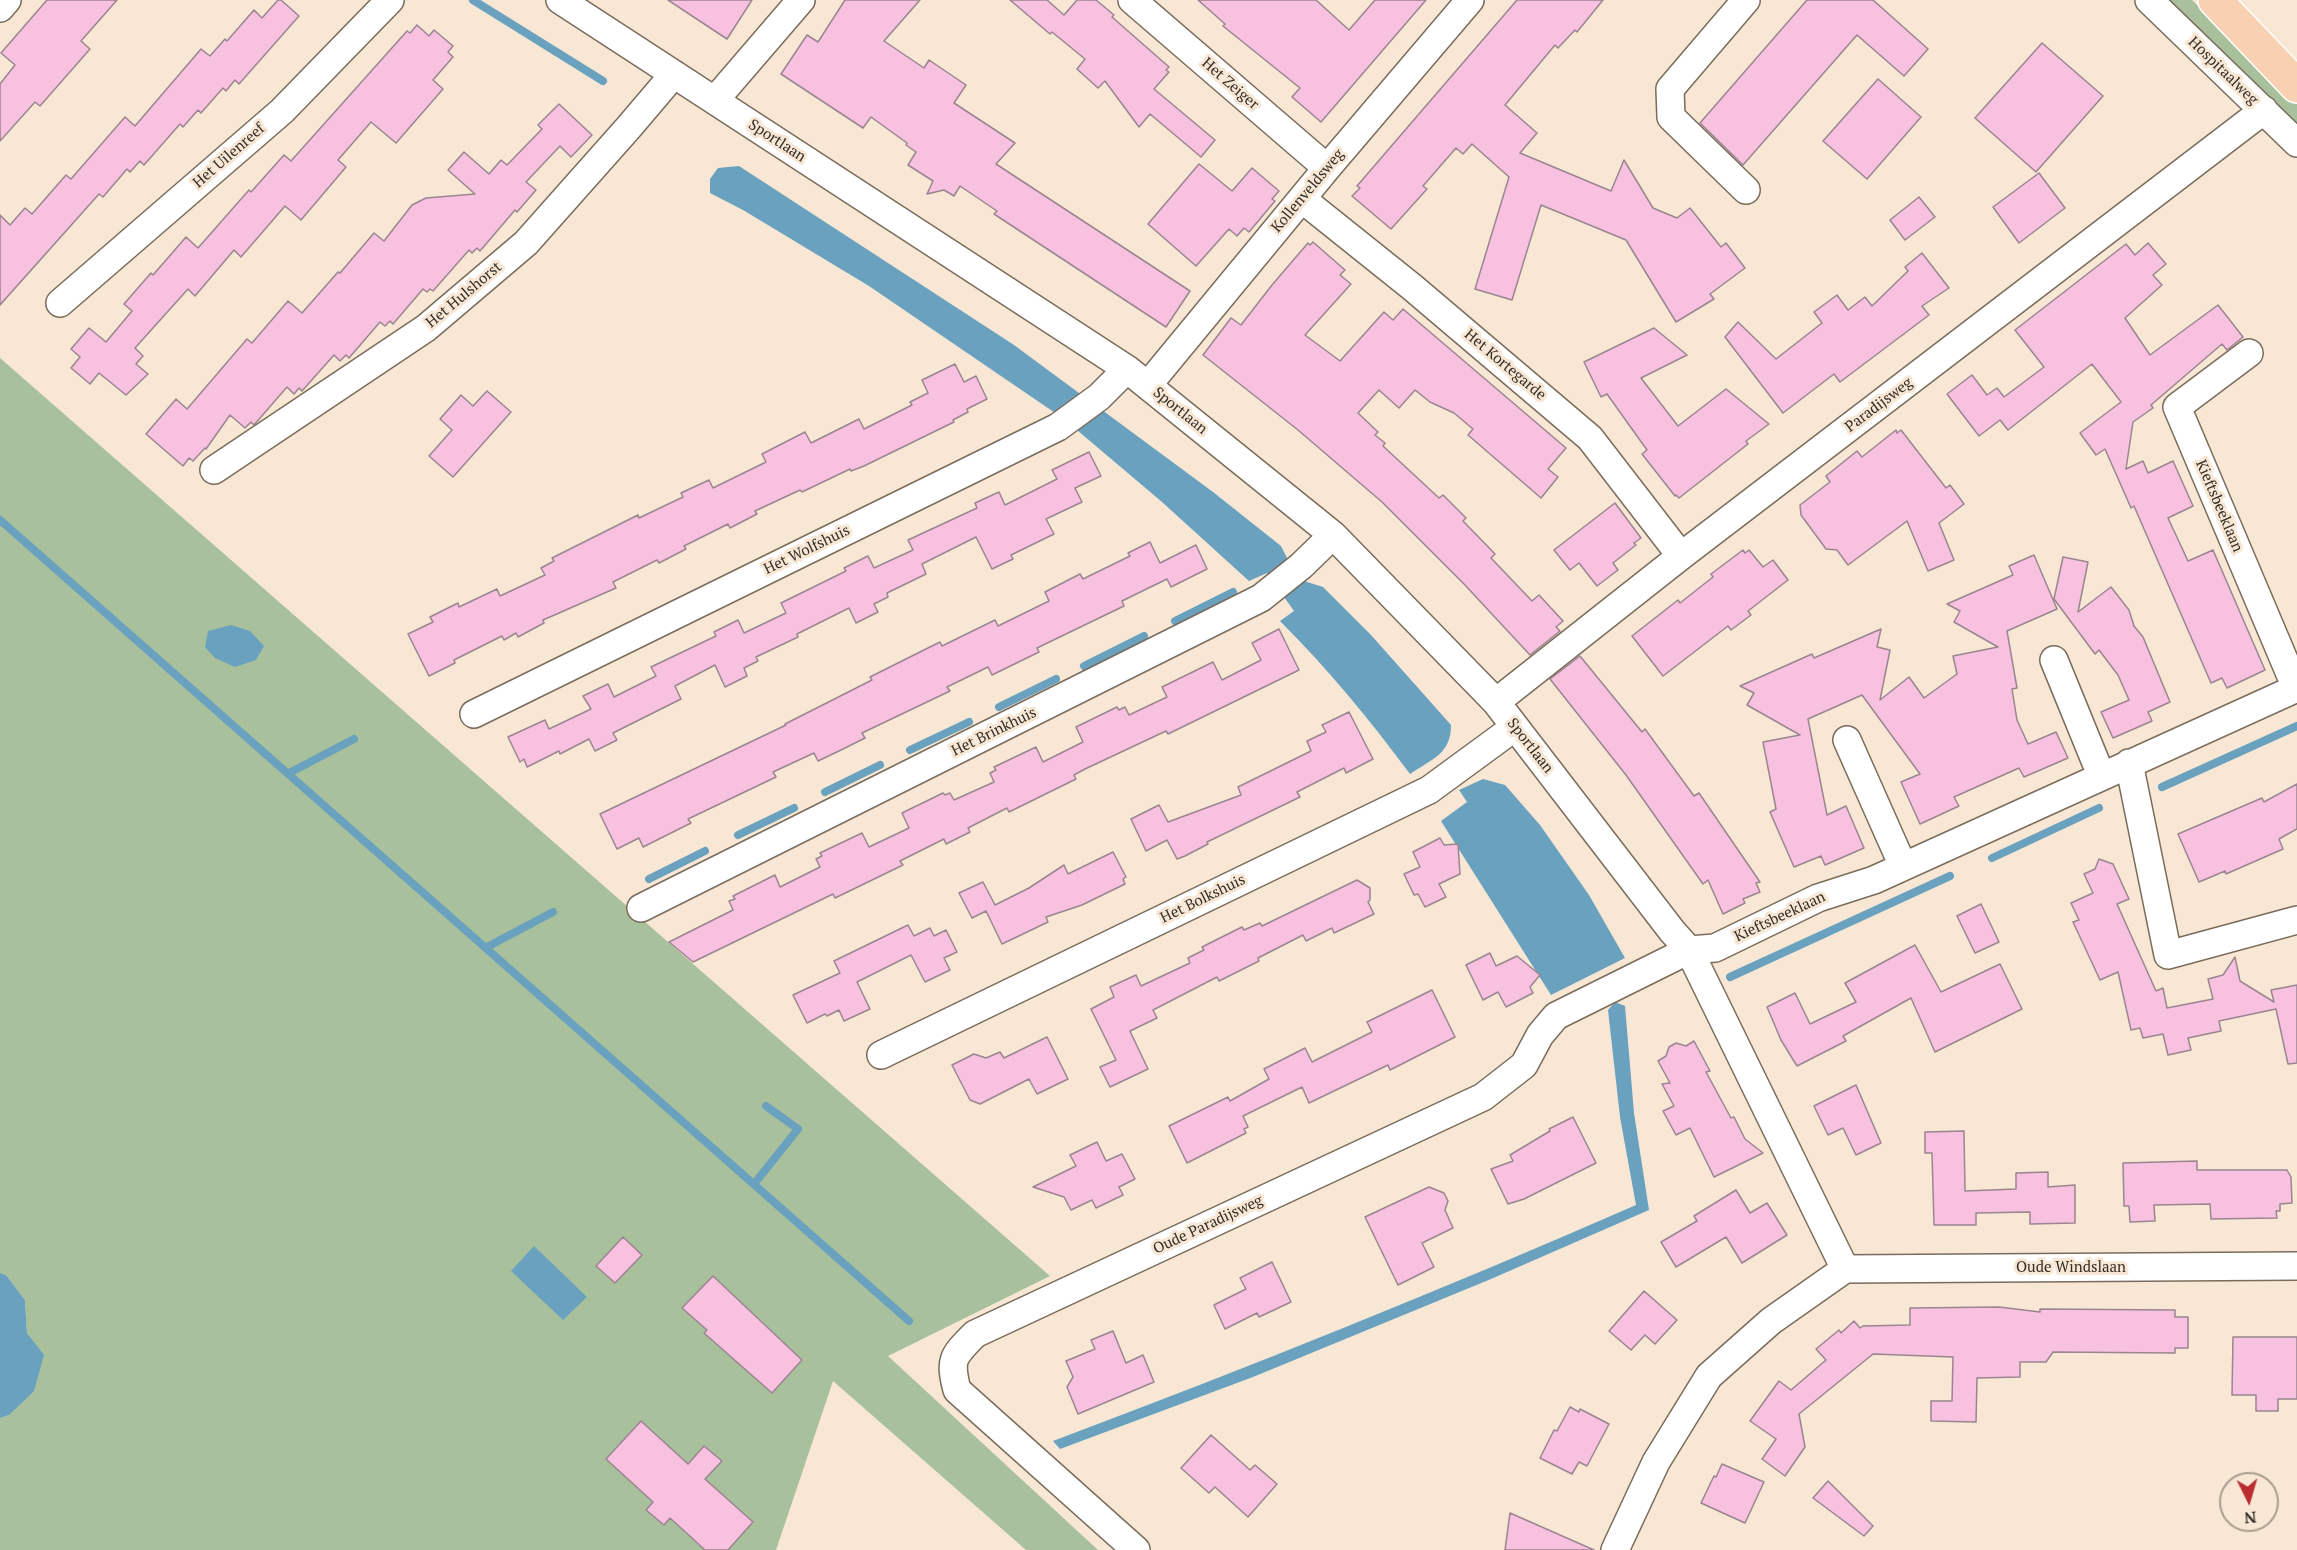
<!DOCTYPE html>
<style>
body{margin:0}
#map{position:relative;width:2297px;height:1550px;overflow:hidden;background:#f7e7d4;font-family:"PT Serif",serif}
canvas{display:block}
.north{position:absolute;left:2219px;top:1472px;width:60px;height:60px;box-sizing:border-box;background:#f7e7d4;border:2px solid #a99d8f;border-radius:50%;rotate:175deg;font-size:16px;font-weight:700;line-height:24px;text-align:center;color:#342e27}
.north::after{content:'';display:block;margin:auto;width:21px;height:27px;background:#bc2d32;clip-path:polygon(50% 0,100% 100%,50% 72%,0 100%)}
</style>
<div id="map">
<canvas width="2297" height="1550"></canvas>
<div class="north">N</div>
</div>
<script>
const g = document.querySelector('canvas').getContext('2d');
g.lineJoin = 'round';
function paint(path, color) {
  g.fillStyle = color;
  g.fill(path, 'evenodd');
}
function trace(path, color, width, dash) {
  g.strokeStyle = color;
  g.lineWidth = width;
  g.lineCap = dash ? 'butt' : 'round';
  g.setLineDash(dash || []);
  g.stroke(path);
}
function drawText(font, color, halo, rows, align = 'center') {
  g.font = font + ' "PT Serif",serif';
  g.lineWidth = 6;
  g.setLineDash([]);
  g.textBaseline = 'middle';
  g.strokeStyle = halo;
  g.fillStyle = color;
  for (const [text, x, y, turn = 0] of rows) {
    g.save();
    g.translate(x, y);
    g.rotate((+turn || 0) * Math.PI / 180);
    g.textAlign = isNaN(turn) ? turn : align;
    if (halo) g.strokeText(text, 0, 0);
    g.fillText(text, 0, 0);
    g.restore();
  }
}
paint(new Path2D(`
 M2166,0H2192L2297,101V125Z
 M0,358L1050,1276L888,1356L1098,1550H1026L833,1381L776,1550H0V1418L9,1415L43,1355L27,1333L25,1300L6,1275L0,1273Z`), '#a8c19c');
paint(new Path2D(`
 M739,166L1014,345L1213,492L1281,546L1289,562L1304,581L1323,587L1371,635L1451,725C1451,754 1432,759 1410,774C1370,720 1328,669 1280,621L1294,611L1267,573L1249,581L1162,502L1064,419L869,286L743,210L710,193V179L718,168Z
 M231,625L250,631L264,646L256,660L235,667L215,658L205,647L208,631Z
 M1483,779L1505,785L1540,825L1589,895L1625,958L1551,995L1441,821L1467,802L1459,790Z
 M1615,1002L1625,1006L1634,1113L1649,1210L1491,1279L1253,1377L1060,1449L1053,1441C1250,1367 1444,1289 1636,1205L1620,1117L1608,1010Z
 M534,1246L587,1297L563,1320L511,1271Z
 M0,1273L6,1275L25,1300L27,1333L44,1355L34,1391L9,1415L0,1418Z`), '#69a1bf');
trace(new Path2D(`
 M473,0L603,81
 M0,520L909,1321
 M1175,621L1233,592
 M1084,666L1144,636
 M999,707L1056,679
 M910,750L969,722
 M289,773L354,739
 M2162,787L2297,726
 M825,792L880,765
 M738,835L794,808
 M1992,858L2099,808
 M649,879L705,851
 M487,947L553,912
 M1730,977L1950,876
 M754,1184L798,1129L766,1106`), '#69a1bf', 8);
const building = new Path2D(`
 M47,0H117L81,41L90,49L40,106L35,102L0,141V84L15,65L1,53Z
 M278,0H281L299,16L239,84L235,80L226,91L223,88L201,113L198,110L183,127L180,124L144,165L140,161L130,172L127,169L103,197L99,194L0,305V215L10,225L25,208L32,214L66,175L71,179L125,117L135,126L201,49L210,56L225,39L227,41L254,10L262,18Z
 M668,0H752L727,39Z
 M845,0H920L884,41L924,68L929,60L966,85L954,103L1015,143L996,164L1190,291L1166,327L994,214L997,211L960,186L954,196L944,190L927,194L933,181L908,165L916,152L906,145L907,143L871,117L863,128L781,74L807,35L818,42Z
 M1010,0H1047L1064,15L1077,0H1096L1114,15L1112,17L1169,67L1166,70L1169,72L1154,89L1215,140L1201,157L1150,114L1139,127L1105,81L1098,88L1077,69L1085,59L1052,32L1050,34Z
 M1198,0H1316L1349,30L1375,0H1426L1321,122L1292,97L1300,88L1223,26L1225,24Z
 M1517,0H1603L1577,32L1575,30L1558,48L1555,45L1505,105L1537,133L1520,153L1611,191L1624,160L1653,208L1677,218L1690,208L1721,247L1726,243L1745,268L1710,294L1714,299L1676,322L1626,240L1541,205L1512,300L1475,289L1509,177L1472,144L1463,154L1456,148L1423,186L1427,189L1391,229L1352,196L1360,188L1357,186Z
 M1807,0H1873L1928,49L1904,76L1857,35L1743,165L1700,123Z
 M417,25L429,36L434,30L453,46L448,52L453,57L433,80L443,89L396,143L371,122L338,160L346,167L301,220L285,206L241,257L234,250L195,296L188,289L135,348L143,356L136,364L148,374L126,395L99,373L90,384L71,368L80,357L71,349L89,328L106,342L132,311L124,304L151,273L153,275L186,237L198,248L249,190L251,192L284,155L291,161L407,31L410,33Z
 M2042,43L2103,96L2036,172L1975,118Z
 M1878,79L1921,117L1867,179L1823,141Z
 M559,104L592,135L571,157L560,146L526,182L536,190L517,212L515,210L480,251L477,248L472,253L469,250L433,291L430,289L427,292L423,289L393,324L390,321L385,326L380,322L349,358L346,355L340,361L334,355L302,391L299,388L294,394L287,387L254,425L251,422L245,428L230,415L206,449L205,448L193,461L189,458L183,466L146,434L176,399L187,409L247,339L252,343L288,301L302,313L338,272L340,273L374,233L384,241L412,205L426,198L475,194L448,170L464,152L489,174L501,160L507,165L542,129L538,125Z
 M1199,164L1232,191L1252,168L1279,191L1272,199L1275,201L1249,232L1244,228L1237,236L1229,229L1196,266L1148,224Z
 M2039,173L2065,208L2019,243L1993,207Z
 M1919,197L1935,217L1905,240L1890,220Z
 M1313,242L1345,270L1340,275L1351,284L1305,335L1340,361L1384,312L1393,320L1403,309L1566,448L1548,469L1558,477L1541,498L1468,435L1473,429L1454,413L1430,402L1415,390L1399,408L1379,390L1358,413L1378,432L1375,435L1385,443L1383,446L1439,498L1443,495L1466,518L1463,521L1495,554L1491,558L1532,601L1539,595L1563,621L1556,627L1560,631L1530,655L1464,584L1382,502L1298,430L1203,355L1231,318L1241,325L1272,285L1308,243L1310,245Z
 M2148,243L2166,264L2153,275L2162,285L2125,318L2150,355L2218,305L2243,337L2227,350L2222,344L2151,405L2153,408L2133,422L2126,469L2143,461L2148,473L2173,461L2193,506L2168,518L2188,561L2213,550L2265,670L2227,688L2222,678L2211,683L2134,506L2131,508L2105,449L2096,455L2080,433L2121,402L2092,364L2008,430L2000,420L1979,436L1947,394L1972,375L1987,395L1997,388L2004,397L2044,367L2015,330L2126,244L2135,255Z
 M1922,253L1949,288L1922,306L1929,315L1840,382L1834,374L1783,413L1725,337L1738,322L1776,359L1822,323L1814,312L1837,295L1848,310L1865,297L1872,306L1908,271L1905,267Z
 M1654,328L1687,355L1641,378L1678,426L1726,389L1769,424L1746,441L1748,444L1679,498L1676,495L1675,496L1642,454L1647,450L1607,394L1601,397L1584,362Z
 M955,364L964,382L976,376L987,399L967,409L968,412L953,420L954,422L864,466L851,471L850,469L802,492L800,490L755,511L757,514L730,528L728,524L684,546L686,549L659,563L657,560L613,582L616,588L543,620L544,623L518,637L516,633L504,640L502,636L454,660L455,663L429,676L408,634L433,622L430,617L458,603L459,607L497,589L500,596L545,575L541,568L554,561L552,558L638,515L639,518L683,497L681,493L709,480L713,488L766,462L762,454L805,432L811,443L859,419L864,429L912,405L910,402L928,393L922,380Z
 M487,391L511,412L453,477L429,456L452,430L440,419L461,395L473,406Z
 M1896,430L1897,433L1901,430L1946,488L1950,485L1964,504L1939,523L1954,560L1928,571L1907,521L1848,565L1837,550L1826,549L1801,515L1800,505L1830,482L1826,476L1857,451L1862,457Z
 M1089,452L1101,476L1075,488L1082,502L1046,519L1054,534L1011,555L1013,559L992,569L976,537L922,564L926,574L887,593L888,597L874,604L878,612L856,623L849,608L797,634L798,637L756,657L758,661L744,668L747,676L725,687L715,665L675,686L681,699L613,733L617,740L595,751L589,739L560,754L559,751L527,767L524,759L520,762L508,737L545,720L549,729L591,709L583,696L608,684L614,697L656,676L651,667L716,636L714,632L738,620L744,633L786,613L781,603L846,571L844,568L868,556L874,568L913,550L908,540L977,508L975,503L999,492L1005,505L1057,479L1052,470Z
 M1615,503L1641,538L1634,543L1636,545L1613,563L1618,570L1597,586L1579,563L1570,570L1554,550Z
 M1150,542L1160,563L1196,545L1207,569L1171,587L1167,579L1122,601L1124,606L1037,648L1039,652L992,675L988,667L947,687L950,691L862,733L865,738L841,750L818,761L814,753L773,772L776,777L688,819L691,823L643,847L639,838L617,849L600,814L786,725L785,724L872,680L870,677L940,642L942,646L995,620L998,626L1049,601L1045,592L1080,574L1083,579L1130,556L1128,553Z
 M1743,550L1745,553L1749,550L1763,567L1773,560L1788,580L1748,611L1751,615L1731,630L1728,626L1663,676L1632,636L1678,600L1680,603L1713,577L1711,574Z
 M2034,555L2057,609L2007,631L2017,688L2012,689L2017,720L2028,744L2056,732L2068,758L2024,777L2019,768L1954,797L1959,806L1920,824L1901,782L1920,774L1862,695L1808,719L1827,815L1846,806L1864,848L1825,865L1821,856L1794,867L1770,812L1776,809L1763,742L1800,735L1747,705L1754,693L1740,686L1812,654L1814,658L1881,629L1877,647L1890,650L1880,700L1909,677L1924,698L1957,674L1953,656L1998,647L1954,622L1960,611L1947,604L2013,575L2009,566Z
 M2063,557L2088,562L2078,612L2111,587L2129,610L2134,626L2143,637L2170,702L2148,712L2152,721L2113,738L2101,712L2129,700L2118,675L2099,650L2095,654L2054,599Z
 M1279,629L1299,670L1168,734L1166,731L1085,769L1074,775L1076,779L1009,812L1007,808L968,828L970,832L946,844L944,839L900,861L903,865L835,898L833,894L693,962L669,942L733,910L729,901L735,899L733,896L775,875L780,887L820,867L816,859L822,856L820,853L862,833L869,847L909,828L902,813L943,793L945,795L950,793L954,800L994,782L990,773L996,770L994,767L1036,747L1043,762L1083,742L1076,727L1117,707L1119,710L1125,707L1129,715L1167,697L1162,687L1213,662L1222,680L1261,660L1252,643Z
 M1580,656L1642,732L1645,729L1694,796L1699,793L1760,882L1756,883L1760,892L1743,899L1745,903L1723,914L1708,880L1703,884L1626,775L1550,679Z
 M1349,712L1373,759L1346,773L1344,768L1297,792L1300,797L1207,842L1208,844L1185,856L1177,859L1167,840L1146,851L1131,819L1159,805L1168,822L1241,795L1238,787L1311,751L1307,741L1326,732L1322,725Z
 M2297,784V829L2279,839L2283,849L2226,874L2225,871L2199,882L2178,834L2262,798L2264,802Z
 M1440,838L1444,845L1458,844L1460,874L1439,884L1446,897L1425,907L1418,894L1414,895L1404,874L1420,867L1413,852Z
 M1113,852L1126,877L1123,879L1125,884L1082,905L1046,917L1048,922L1002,944L986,911L972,918L959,893L983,882L995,905L1029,888L1064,865L1068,874Z
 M2099,859L2113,864L2129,899L2117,904L2156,991L2163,988L2167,1008L2213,999L2208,979L2223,975L2235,957L2240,981L2274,1002L2271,990L2297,985V1063L2288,1064L2276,1009L2219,1021L2221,1031L2188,1038L2191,1050L2168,1055L2163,1034L2143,1038L2140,1028L2131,1030L2118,972L2100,980L2073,922L2079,920L2071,903L2093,893L2084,874L2095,869Z
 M1357,880L1370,888V900L1368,902L1374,914L1334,933L1332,928L1306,941L1303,935L1258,958L1259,961L1219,981L1217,977L1153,1010L1157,1018L1130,1031L1148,1069L1110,1087L1100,1067L1116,1060L1091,1009L1114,997L1110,987L1136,975L1141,986L1190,963L1188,958L1204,950L1202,947L1242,927L1244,930L1260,923L1262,926Z
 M1981,904L1999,942L1975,953L1957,916Z
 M908,925L914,936L930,928L934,936L946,930L957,952L944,958L950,970L925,982L911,955L857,982L870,1009L844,1021L839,1010L827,1016L825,1014L807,1023L793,995L840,973L834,961Z
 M1915,945L1941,992L2000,964L2022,1009L1935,1052L1911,998L1843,1036L1846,1041L1797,1066L1781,1040L1767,1007L1795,993L1810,1024L1856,1002L1845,983Z
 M1490,953L1496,966L1517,956L1540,975L1530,987L1533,993L1506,1007L1498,992L1483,1000L1466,965Z
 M1432,990L1455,1037L1390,1070L1388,1065L1309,1103L1302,1087L1243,1116L1248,1127L1244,1129L1246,1133L1187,1163L1169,1126L1228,1097L1230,1101L1269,1079L1264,1069L1305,1048L1312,1062L1372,1032L1367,1022Z
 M1047,1037L1068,1079L1037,1094L1029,1079L980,1104L970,1100L952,1065L974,1054L986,1058L1000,1052L1004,1058Z
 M1694,1041L1710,1071L1706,1072L1731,1118L1734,1117L1745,1139L1763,1153L1714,1177L1690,1128L1676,1135L1663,1111L1674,1106L1662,1084L1670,1083L1658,1061L1666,1056L1669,1047L1676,1043L1686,1046Z
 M1856,1085L1881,1143L1856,1155L1843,1128L1828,1135L1814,1106Z
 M1573,1117L1596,1163L1524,1199L1508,1204L1491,1169L1513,1161L1510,1155L1550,1131L1549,1129Z
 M1964,1131L1965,1191L2016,1189V1173L2048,1172V1187L2075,1185V1223L2030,1224V1212L1976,1213V1225H1934L1932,1153H1925V1132Z
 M1097,1142L1106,1161L1122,1154L1135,1179L1119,1187L1123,1195L1096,1208L1092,1200L1071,1210L1064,1197L1033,1187L1076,1166L1070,1155Z
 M2197,1161V1170H2287L2291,1177L2292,1203L2280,1204V1211H2276L2277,1218L2211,1219L2210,1204L2154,1205L2155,1221L2130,1222L2129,1206H2124L2123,1163Z
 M1429,1187L1444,1193L1448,1201L1445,1210L1453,1228L1422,1243L1434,1267L1398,1285L1365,1217Z
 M1736,1190L1750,1213L1767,1203L1787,1235L1742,1263L1726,1237L1676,1267L1661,1242L1697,1221L1694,1216Z
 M623,1237L642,1255L615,1283L596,1266Z
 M1272,1262L1291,1302L1259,1317L1257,1313L1225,1329L1214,1305L1246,1289L1240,1278Z
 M713,1276L802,1360L772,1393L704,1333L707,1330L682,1308Z
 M1644,1291L1677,1320L1655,1344L1645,1335L1631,1350L1609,1331Z
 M1999,1307L2040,1312V1309L2175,1310V1317H2188V1348H2175V1353L2053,1352L2046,1362H2020V1377L1977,1378L1976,1422L1931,1421V1401H1952L1953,1357L1873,1354L1799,1414L1805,1447L1785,1476L1762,1459L1776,1439L1750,1421L1779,1381L1791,1390L1826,1360L1816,1349L1839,1330L1841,1333L1854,1321L1860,1328L1863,1326L1910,1325V1308Z
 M1113,1331L1126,1363L1143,1355L1154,1382L1078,1414L1067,1387L1073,1377L1066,1361L1095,1349L1091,1340Z
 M2233,1337H2297V1399H2278V1411H2256V1395H2232Z
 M1570,1407L1579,1412L1580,1409L1609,1424L1587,1466L1579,1462L1572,1474L1540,1458L1554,1430L1557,1431Z
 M641,1421L688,1464L704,1446L722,1461L705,1479L753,1522L728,1550H705L670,1518L664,1525L646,1510L653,1502L606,1459Z
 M1211,1435L1250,1470L1255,1465L1277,1484L1248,1517L1215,1487L1209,1493L1181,1468Z
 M1722,1464L1764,1482L1745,1523L1701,1503L1714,1476L1716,1477Z
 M1828,1481L1873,1526L1864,1536L1813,1498Z
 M1510,1513L1594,1550H1505Z`);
paint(building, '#f7c1df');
trace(building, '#9a8590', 1.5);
const minor = new Path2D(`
 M560,0L1127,369L1333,535L1496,702L1672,931L1689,950L1845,1269
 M1132,0L1327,168
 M2149,0L2297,143
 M0,8L7,0
 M715,100L801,0
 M1746,190L1671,117L1670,89L1746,0
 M1302,199L1412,287L1590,438L1681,556
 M60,303L282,111L390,0
 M2249,353L2177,407L2296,688
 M1148,385L1327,168L1470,0
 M214,470L426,328L526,243L629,127L674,74
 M2054,660L2101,775
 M1496,702L1681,556L2264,110
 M474,714L1058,427L1099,397L1127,369
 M1847,740L1903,866
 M2129,763L2168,955L2297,920
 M641,908L1261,598L1301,566L1333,535
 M881,1055L1429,790L1515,727
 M1136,1550L957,1390C949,1359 953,1356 975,1334L1483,1097L1524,1065L1540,1035L1556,1016L1689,950L1715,948L1818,898L1874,880L2297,688
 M1615,1550L1656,1462L1709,1376L1771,1321L1845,1269L2297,1266`);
const primary = new Path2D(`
 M2215,0L2297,86`);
trace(minor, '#7a6c5b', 30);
trace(primary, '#fff', 36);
trace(minor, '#fff', 27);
trace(primary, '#f8d1b2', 33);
drawText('15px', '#342e27', '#f7e7d4', [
 ["Hospitaalweg",2223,71,44],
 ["Het Zeiger",1230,84,41],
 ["Sportlaan",777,141,33],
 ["Het Uilenreef",229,156,-41],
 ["Kollenveldsweg",1308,191,-50],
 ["Het Hulshorst",464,295,-40],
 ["Het Kortegarde",1505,365,40],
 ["Paradijsweg",1879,405,-37],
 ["Sportlaan",1180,411,39],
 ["Kieftsbeeklaan",2219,506,67],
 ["Het Wolfshuis",807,550,-26],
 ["Het Brinkhuis",994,732,-26],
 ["Sportlaan",1530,746,52],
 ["Het Bolkshuis",1203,899,-26],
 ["Kieftsbeeklaan",1780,917,-25],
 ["Oude Paradijsweg",1208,1225,-25],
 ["Oude Windslaan",2071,1268]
]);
</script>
